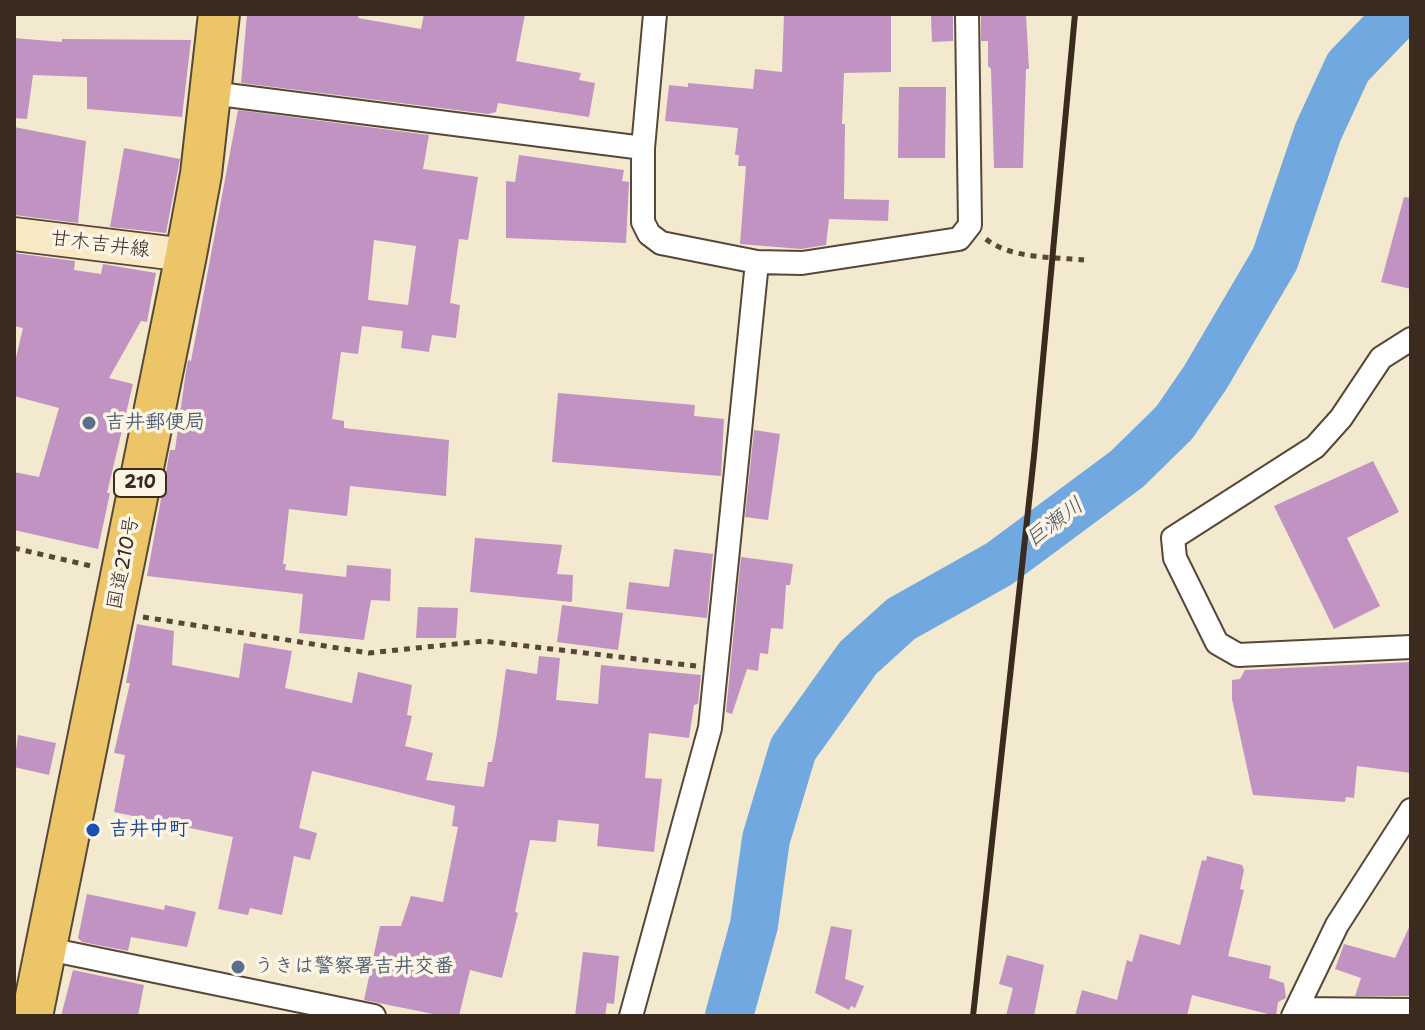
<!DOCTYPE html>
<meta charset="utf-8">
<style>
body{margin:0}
#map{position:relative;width:1425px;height:1030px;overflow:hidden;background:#f3e9ce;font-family:"Shantell Sans",sans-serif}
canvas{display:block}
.frame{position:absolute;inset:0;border:16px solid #3b2a1e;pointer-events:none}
</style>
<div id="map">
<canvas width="1425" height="1030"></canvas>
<div class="frame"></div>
</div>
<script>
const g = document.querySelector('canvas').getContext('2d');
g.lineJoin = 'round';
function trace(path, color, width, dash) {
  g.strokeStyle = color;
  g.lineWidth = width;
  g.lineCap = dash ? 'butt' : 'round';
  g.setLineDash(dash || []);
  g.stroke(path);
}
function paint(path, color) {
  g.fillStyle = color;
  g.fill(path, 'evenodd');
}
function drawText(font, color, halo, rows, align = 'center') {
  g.font = font + ' "Shantell Sans","Klee One",sans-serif';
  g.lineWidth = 7;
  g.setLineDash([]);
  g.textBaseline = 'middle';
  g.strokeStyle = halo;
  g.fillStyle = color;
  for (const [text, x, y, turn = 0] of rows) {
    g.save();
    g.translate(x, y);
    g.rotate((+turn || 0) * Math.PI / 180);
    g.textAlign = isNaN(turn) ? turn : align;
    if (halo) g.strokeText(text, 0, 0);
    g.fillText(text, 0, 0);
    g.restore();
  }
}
trace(new Path2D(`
 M729,1016L754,925L766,839L793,749L858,658L901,619L999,564L1127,469L1174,423L1205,378L1275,259L1318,132L1348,67L1399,14`), '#72a8e0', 48);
paint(new Path2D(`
 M247,14H359L358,18L421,29L424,14H525L516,61L581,73L579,80L595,83L589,117L498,103L496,112L488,114L241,83Z
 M784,14H891V72L844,73L842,124H845L844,199L889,200L888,221L829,219L826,245L801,249L740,244L746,166H738L739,155H735L738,128L665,121L669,85L688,87V83L753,89L755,69L782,72Z
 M1026,14L1029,69H1026L1023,168H994L991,69L988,66V41H981V16Z
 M931,16H953V41L932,42Z
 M14,38L62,42V39L191,40L182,117L87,109V77L33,75L27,119L14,118Z
 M899,87H946L945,158H898Z
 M238,110L429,135L423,169L478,177L468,240L459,239L450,303L460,305L456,338L432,335L429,352L401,348L403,331L362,326L358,354L341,352L332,419L344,421V428L449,440L446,496L350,486L347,516L289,509L283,564H286L285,570L346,577L347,565L391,569L390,601L371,600L364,640L299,633L303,594L147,576L170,450H175L186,371L188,360L191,361ZM374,240L416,246L408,305L368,300Z
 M14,127L86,141L78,223L14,215Z
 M124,148L180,159L166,233L110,227Z
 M519,155L624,170L622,181L629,182L626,243L506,238V181L515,182Z
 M1404,197L1411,198V289L1381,282Z
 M14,253L75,261L74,270L101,274L103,264L156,273L147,322L141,321L109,378L133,384L107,493H110L98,549L14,530V472L39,477L59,408L14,396V366L23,328L14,326Z
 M558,393L695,405L694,416L724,419L721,476L552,462Z
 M754,430L780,434L768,520L745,517Z
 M1373,461L1399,512L1347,538L1380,606L1334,629L1274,506Z
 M475,538L562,545L557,574L573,575L572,602L470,592Z
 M674,549L713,554L707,618L626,609L629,582L669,587Z
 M741,557L793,564L790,585H786L783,629L771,628L768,654L760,653L758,671L747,669L732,714L726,712Z
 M562,605L623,613L618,650L557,642Z
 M418,607L458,608L456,638H416Z
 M137,624L174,631L172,665L239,678L244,643L292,651L285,688L352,703L358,672L412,685L407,715L412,716L405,746L433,753L426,780L484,787L488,762H492L497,734L506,669L537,674L539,656L560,658L556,700L598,704L601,665L701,675L698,704L694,705L689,738L649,733L645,778L662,779L654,852L597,846L599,824L558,820L556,842L530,840L515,912L518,913L502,978L470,970L459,1016H443L364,1000L380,926H401L411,896L443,902L458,827L452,826L455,806L312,771L299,828L317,833L310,860L294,856L282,915L250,908L248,915L218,909L233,837L114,812L125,755L114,753L130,683H126Z
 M1411,662V773L1357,766L1354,798L1346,797L1345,802L1253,795L1232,699V680L1240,679L1245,670Z
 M18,735L56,743L49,775L14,767Z
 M1207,856L1242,865L1244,870L1240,889L1244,890L1228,956L1271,966L1269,978L1284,983L1286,998L1278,1002L1276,1016L1192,995L1187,1016H1075L1082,990L1117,1000L1127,960L1132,962L1140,934L1180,945L1202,860L1206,861Z
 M87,894L164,910L165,905L196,912L187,947L131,937L128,951L82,942L78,938Z
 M1411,923V996H1355L1361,978L1335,969L1344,944L1395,958Z
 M831,926L852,930L845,979L864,986L855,1008L851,1006L849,1010L815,993Z
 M583,952L619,956L614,1004L607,1003L605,1016H575Z
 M1007,955L1044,965L1034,1016H1006L1013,988L999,984Z
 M73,970L144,985L138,1016H61Z`), '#c093c2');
const street = new Path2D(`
 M655,14L643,148V222L649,234L661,243L757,262L802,263L959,239L970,225L967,14
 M211,93L643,148
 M1411,339L1381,358L1341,418L1315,447L1173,538L1175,558L1217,643L1238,655L1411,647
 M48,949L374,1016
 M1298,1009L1411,1010
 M631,1016L710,728L757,262
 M1293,1016L1337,925L1411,810`);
const secondary = new Path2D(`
 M14,234L186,255`);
const highway = new Path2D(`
 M32,1016L186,255L201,174L219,14`);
trace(street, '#574738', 26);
trace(secondary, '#574738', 36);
trace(highway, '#574738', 44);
trace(new Path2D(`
 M986,239C1010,259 1055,257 1084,260
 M14,548L91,566
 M143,617L369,653L484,641L696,666`), '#574738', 5, [6, 6]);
trace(street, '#fff', 22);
trace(secondary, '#f8e8c3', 32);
trace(highway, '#edc569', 40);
trace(new Path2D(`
 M973,1016L1034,456L1075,14`), '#3b2a1e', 6);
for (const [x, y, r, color] of [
 [89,423,8,"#5c6f8a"],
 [93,830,8,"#1a4fb4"],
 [238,967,8,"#5c6f8a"]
]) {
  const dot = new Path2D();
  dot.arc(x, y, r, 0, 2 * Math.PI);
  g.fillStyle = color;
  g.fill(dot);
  trace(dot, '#fcf5e5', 3);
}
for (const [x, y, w] of [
 [140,483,52]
]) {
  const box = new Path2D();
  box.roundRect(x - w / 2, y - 14, w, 28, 6);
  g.fillStyle = '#fcf5e5';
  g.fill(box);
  trace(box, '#3b2a1e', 2);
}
drawText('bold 18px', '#3b2a1e', null, [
 ["210",140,483]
]);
drawText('20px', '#3b2a1e', '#fcf5e5', [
 ["甘木吉井線",100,245,7],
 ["国道210号",124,563,-79]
]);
drawText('bold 20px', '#4e5e75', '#fcf5e5', [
 ["吉井郵便局",105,423],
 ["うきは警察署吉井交番",254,967]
], 'left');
drawText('bold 20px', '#164399', '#fcf5e5', [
 ["吉井中町",109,830]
], 'left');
drawText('italic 22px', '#4e5662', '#fcf5e5', [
 ["巨瀬川",1055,523,-37]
]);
</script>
